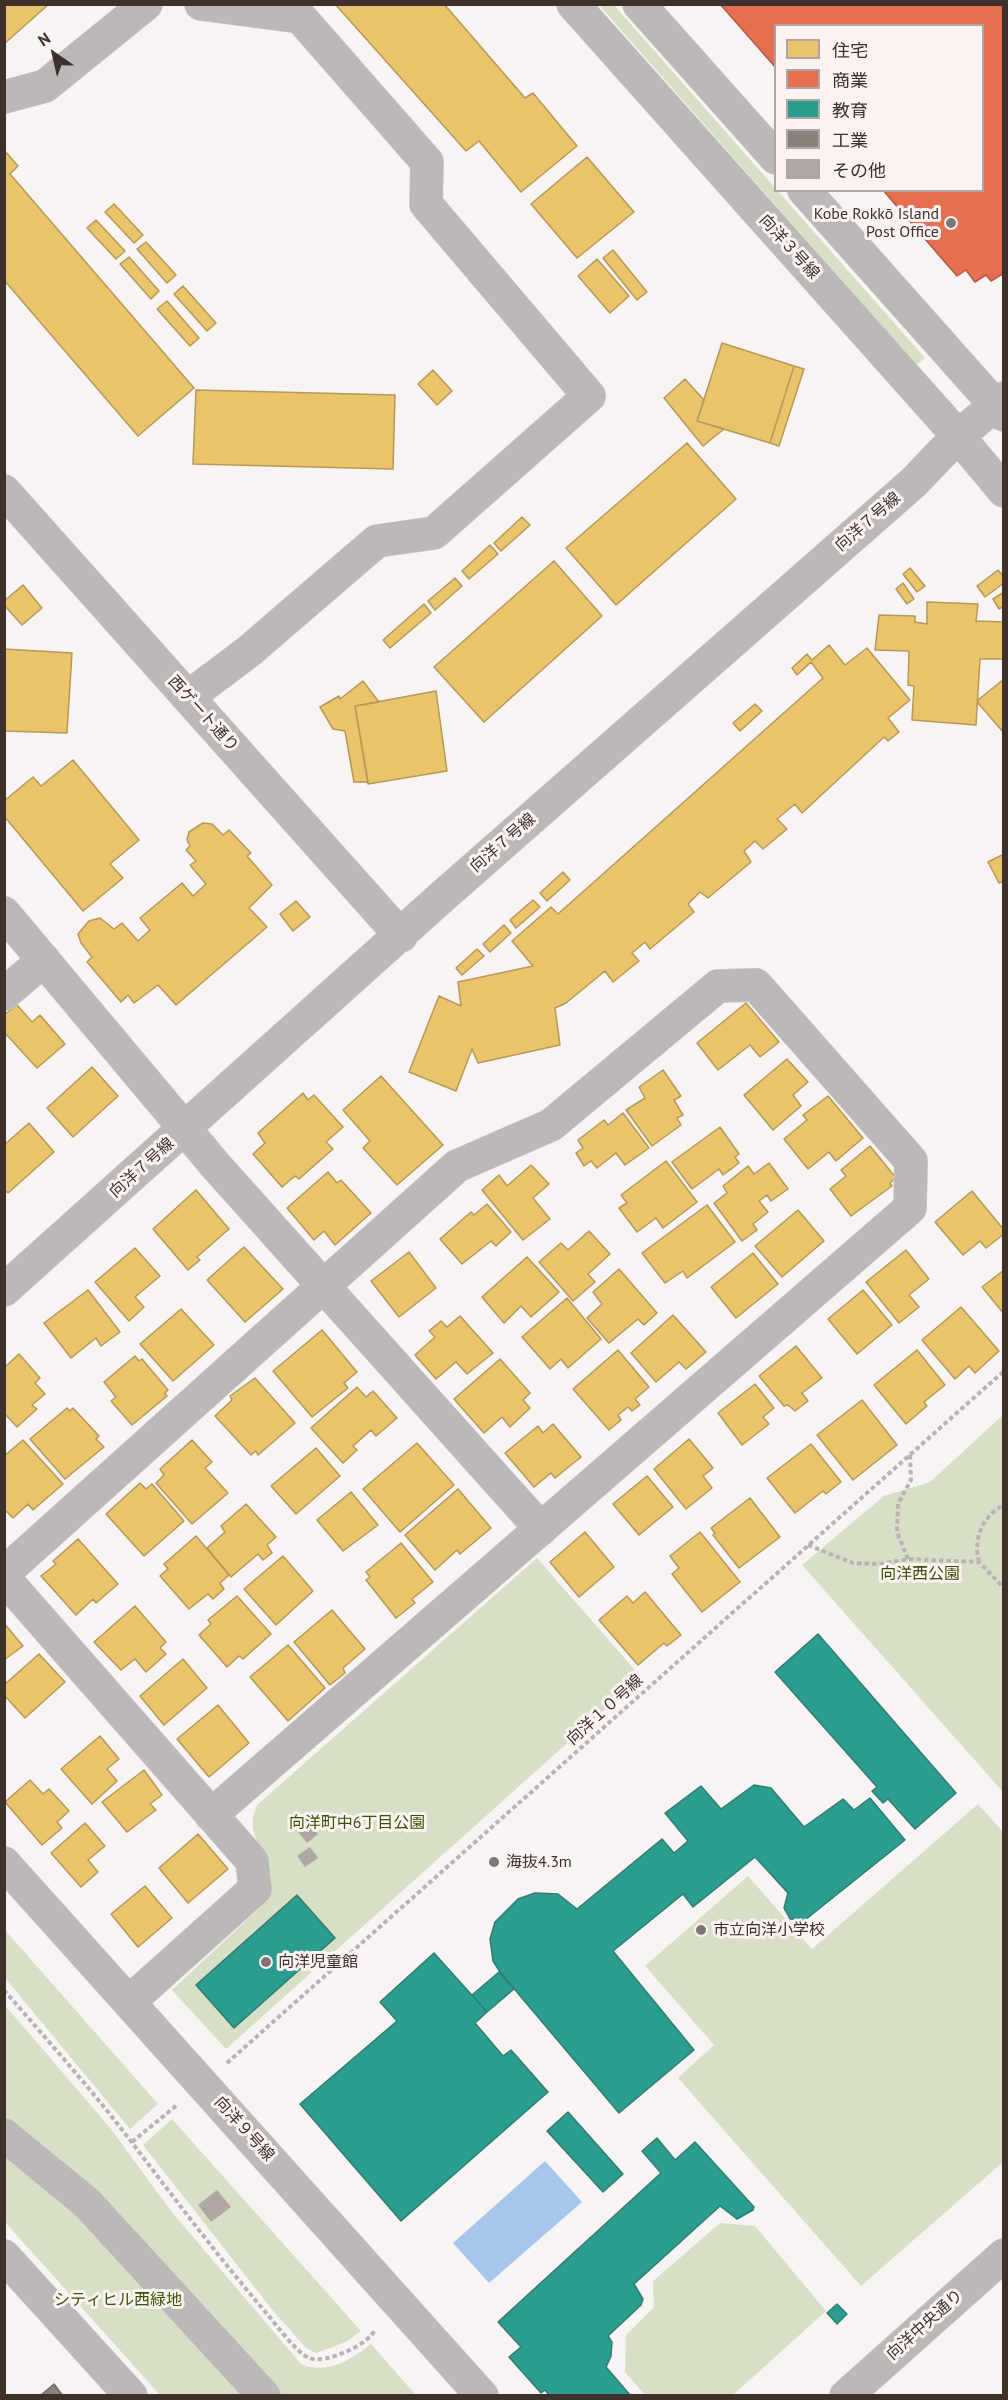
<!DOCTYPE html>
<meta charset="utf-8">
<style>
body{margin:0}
#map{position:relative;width:1008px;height:2400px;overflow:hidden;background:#f8f4f3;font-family:"PT Sans","Noto Sans JP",sans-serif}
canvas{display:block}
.frame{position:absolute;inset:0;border:6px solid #3e312c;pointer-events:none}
.legend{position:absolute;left:774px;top:24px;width:210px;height:168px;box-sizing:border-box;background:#faf3f1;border:2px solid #afa5a2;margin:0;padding:8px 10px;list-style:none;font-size:18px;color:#3e312c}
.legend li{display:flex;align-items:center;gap:12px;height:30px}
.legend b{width:30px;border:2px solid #afa5a2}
.north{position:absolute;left:24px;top:24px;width:60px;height:60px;-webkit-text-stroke:4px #faf3f1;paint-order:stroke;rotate:326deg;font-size:16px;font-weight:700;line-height:24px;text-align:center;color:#3e312c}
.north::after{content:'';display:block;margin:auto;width:21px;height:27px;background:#3e312c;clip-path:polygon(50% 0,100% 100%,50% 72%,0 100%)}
</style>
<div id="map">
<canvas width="1008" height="2400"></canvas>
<div class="frame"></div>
<ul class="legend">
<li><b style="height:16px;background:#e9c46a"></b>住宅</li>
<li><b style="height:16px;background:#e76f51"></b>商業</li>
<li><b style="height:16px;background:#2a9d8f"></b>教育</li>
<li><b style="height:16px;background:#8a817c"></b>工業</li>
<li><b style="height:16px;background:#aea7a4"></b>その他</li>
</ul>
<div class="north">N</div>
</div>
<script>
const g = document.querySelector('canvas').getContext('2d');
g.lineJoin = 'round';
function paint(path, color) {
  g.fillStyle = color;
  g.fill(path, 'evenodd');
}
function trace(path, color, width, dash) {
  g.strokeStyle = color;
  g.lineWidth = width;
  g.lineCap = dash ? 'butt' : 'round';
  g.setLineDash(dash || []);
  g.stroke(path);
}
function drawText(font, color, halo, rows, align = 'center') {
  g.font = font + ' "PT Sans","Noto Sans JP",sans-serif';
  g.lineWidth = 6;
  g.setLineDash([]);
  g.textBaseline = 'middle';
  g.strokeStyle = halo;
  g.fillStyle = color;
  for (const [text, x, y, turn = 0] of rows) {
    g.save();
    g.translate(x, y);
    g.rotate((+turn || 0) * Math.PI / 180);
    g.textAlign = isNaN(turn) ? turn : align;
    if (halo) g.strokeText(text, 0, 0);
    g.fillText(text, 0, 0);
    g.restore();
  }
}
paint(new Path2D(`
 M599,5H614L925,358L916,365Z
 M1003,1415V1792L802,1565L884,1496L930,1482Z
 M537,1558L641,1677L226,2049L172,1990L267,1901C285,1858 239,1845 257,1805Z
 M978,1804L1003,1832V2162L861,2286L678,2078L714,2045L645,1966L748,1876L812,1949Z
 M5,1930L158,2104L130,2129L5,1978Z
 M4,2004L111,2129L171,2211L301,2364C326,2375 351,2360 371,2344L416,2395H274L84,2188L5,2118Z
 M172,2119L361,2331L346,2342L316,2353L306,2348L274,2312L143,2145Z
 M4,2152L62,2200L248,2395H160L5,2222Z
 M720,2223L755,2226L826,2311L733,2395H645L625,2372L626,2335L654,2307L653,2281Z`), '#d8dfc7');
paint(new Path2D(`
 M545,2161L582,2202L489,2283L453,2243Z`), '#a6c6ec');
const homes = new Path2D(`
 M4,4H49L4,44Z
 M335,4H444L525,98L533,93L577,146L521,192L479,141L466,151Z
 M878,4H973L950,26H853Z
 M4,150L18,166L10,174L194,388L138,436L4,280Z
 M587,157L634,212L577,258L531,204Z
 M883,190H973L987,206L1004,191V267L951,269Z
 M114,204L143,235L134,243L105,212Z
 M96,220L125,251L116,259L87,228Z
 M146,242L176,275L167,283L137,249Z
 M613,250L647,292L637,300L603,258Z
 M129,257L159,291L151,299L120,264Z
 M597,259L629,296L610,313L578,276Z
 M183,286L216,323L207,331L174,294Z
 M167,301L199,338L190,346L157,309Z
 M722,343L794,366L770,443L697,421Z
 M794,366L804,369L779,446L770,443Z
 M433,370L452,391L437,405L418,384Z
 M685,379L704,400L697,421L724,429L703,446L664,398Z
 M196,390L395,395L393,469L193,464Z
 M687,443L736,499L616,605L566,548Z
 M522,517L530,525L501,551L494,543Z
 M490,545L498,554L469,579L462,571Z
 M554,561L602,616L484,722L434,667Z
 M910,568L925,586L917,592L903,574Z
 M998,570L1004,577V583L985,597L977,586Z
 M455,578L462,586L435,610L428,601Z
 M903,583L914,599L907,604L896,589Z
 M23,585L42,608L22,625L4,605V601Z
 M1004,592V606L999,609L993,599Z
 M927,602L978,604L976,621L1004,622V659H980L976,725L912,720L914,686L908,685L909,651L875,650L879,615L915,616V622L927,624Z
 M424,604L431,613L390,648L383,640Z
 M829,645L845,665L867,648L910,700L888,718L899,732L888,741L884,737L802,813L795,804L777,819L787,829L763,849L755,841L744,851L751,862L708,898L700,892L688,904L694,912L650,949L645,942L632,953L639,961L613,982L605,971L566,1003L555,1008L560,1045L478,1063L472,1049L456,1091L409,1072L439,996L461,1006L458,982L533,966L512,941L551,907L558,914L823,678L811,662L797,675L792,668L807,654L812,660Z
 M4,649L72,653L67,733L4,731Z
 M1004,679V733L978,703V700Z
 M363,681L379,702L355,706L368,782H354L345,731L333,729L320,707L339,696L340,699Z
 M436,691L447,771L368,784L355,706Z
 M755,704L762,711L740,731L733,723Z
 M73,760L139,840L110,864L123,878L83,911L4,816V801L33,777L41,786Z
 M203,823L212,824L223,835L229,830L251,853L247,856L272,885L249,908L267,927L176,1005L158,985L134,1003L128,995L121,1002L87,962L92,957L81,943L78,934L89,921L100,918L114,929L122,923L138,941L150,930L140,918L182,883L193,896L206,884L190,865L196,861L186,850L190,846L187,840L189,832Z
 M1004,854V881L999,883L988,862Z
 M563,872L570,880L547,901L540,893Z
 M533,900L540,907L516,928L510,920Z
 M296,901L310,917L293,931L280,914Z
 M504,925L511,933L490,952L483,944Z
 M477,949L484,956L462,975L456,968Z
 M746,1003L779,1042L760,1057L750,1045L718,1070L697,1043Z
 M17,1005L32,1022L40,1015L65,1044L37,1068L4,1032V1015Z
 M787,1059L808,1082L793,1095L801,1106L773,1130L744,1095Z
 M92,1067L118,1096L73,1137L47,1108Z
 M663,1070L681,1096L674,1100L683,1115L677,1118L681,1125L652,1146L626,1110L645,1098L639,1087Z
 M381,1076L443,1145L397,1185L363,1148L370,1141L343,1110Z
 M303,1093L308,1100L314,1095L343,1127L326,1142L333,1149L299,1179L295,1176L282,1187L253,1154L265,1143L258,1133Z
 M828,1096L863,1138L836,1161L829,1152L808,1169L784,1139L807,1120L803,1115Z
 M623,1113L649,1148L625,1165L616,1153L597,1168L591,1161L584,1166L576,1153L583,1148L578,1140L604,1120L608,1125Z
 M29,1123L54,1152L8,1193L4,1189V1145Z
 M720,1127L739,1154L735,1157L739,1163L723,1175L719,1169L692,1189L672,1162Z
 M870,1146L896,1178L890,1183L892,1186L851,1216L830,1189L846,1176L841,1170Z
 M666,1161L697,1202L663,1228L656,1218L637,1232L619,1208L627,1203L621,1195Z
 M769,1163L788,1189L771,1201L767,1195L759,1201L768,1212L753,1224L757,1230L742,1241L714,1203L727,1193L723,1186L748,1166L754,1174Z
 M531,1165L549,1184L533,1198L550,1219L523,1240L482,1190L499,1175L507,1186Z
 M328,1172L337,1183L341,1180L371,1213L335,1245L324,1231L314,1240L287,1208Z
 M196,1190L229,1229L197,1257L200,1260L188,1270L153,1229Z
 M972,1191L1004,1230V1234L986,1248L980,1241L963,1255L935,1222Z
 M487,1204L511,1232L496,1246L491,1241L462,1264L440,1239L471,1212L474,1215Z
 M707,1205L735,1242L687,1278L683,1271L665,1283L642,1253Z
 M798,1210L824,1241L782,1277L755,1246Z
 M589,1231L610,1254L588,1274L595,1282L573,1301L539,1262L561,1243L568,1250Z
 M244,1247L283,1289L245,1322L207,1280Z
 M135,1248L160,1276L135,1297L144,1307L129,1321L95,1282Z
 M906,1250L929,1279L909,1295L919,1307L899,1323L866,1282Z
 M409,1252L436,1288L399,1317L371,1281Z
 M753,1253L778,1284L736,1318L711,1287Z
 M527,1257L559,1292L531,1317L521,1306L504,1323L482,1297Z
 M619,1269L657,1313L644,1325L638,1319L609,1343L587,1318L602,1304L593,1292Z
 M1004,1270V1314L982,1287Z
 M88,1290L120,1332L101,1346L96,1338L71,1358L44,1323Z
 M863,1290L892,1325L857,1354L828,1319Z
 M567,1298L601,1339L568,1368L561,1359L550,1369L522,1337Z
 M961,1307L999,1351L975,1373L969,1366L955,1379L922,1340Z
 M181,1309L214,1345L173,1381L140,1344Z
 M673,1315L706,1352L686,1369L679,1362L656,1382L631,1353Z
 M460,1316L493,1353L467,1374L456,1362L436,1379L415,1355L435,1337L429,1331L441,1321L447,1327Z
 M322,1330L357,1372L344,1383L348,1388L312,1417L273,1371Z
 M796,1346L822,1378L802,1393L808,1401L795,1411L788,1405L784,1406L759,1376Z
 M618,1350L649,1387L635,1399L640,1405L632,1411L628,1407L618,1415L621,1420L609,1430L573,1389Z
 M917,1350L945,1385L924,1402L927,1406L906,1424L874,1385Z
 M19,1354L40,1378L35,1383L45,1394L32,1405L37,1409L17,1427L4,1413V1368Z
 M135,1356L139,1361L142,1359L168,1390L165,1393L167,1396L132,1425L111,1401L116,1397L104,1382Z
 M500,1359L530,1393L523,1400L530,1408L510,1427L502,1417L484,1433L454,1399Z
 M255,1378L295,1423L258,1455L256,1451L251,1455L215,1416L232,1400L230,1396Z
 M755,1384L774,1408L763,1417L769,1424L742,1445L718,1413Z
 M357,1387L366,1397L373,1391L397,1418L376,1436L371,1430L353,1446L357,1450L343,1463L311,1428Z
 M862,1400L897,1445L853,1480L817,1435Z
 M67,1408L70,1411L73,1408L99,1436L96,1439L104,1447L65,1479L30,1439Z
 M553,1424L581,1457L555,1478L551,1473L534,1487L505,1453L538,1426L543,1433Z
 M689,1439L713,1468L703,1476L712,1488L686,1509L654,1469Z
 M23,1440L63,1484L33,1510L28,1504L13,1518L4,1509V1456Z
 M192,1440L212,1462L205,1468L228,1493L192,1524L156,1483L164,1475L160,1469Z
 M417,1443L454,1485L400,1532L363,1489Z
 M811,1444L841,1482L826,1494L823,1491L795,1513L767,1478Z
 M316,1448L340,1476L296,1514L271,1486Z
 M647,1476L673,1507L639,1535L613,1504Z
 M140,1483L146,1489L152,1484L184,1521L144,1556L106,1514Z
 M458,1489L491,1528L460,1554L457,1550L435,1570L405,1535Z
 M351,1492L378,1525L343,1551L317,1520Z
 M750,1498L780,1537L739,1568L713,1535L715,1533L711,1528Z
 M246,1504L276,1537L267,1545L272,1553L263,1560L258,1554L231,1577L207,1548L225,1532L221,1526Z
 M585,1532L614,1567L579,1597L550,1562Z
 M700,1532L740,1582L702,1612L672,1574L679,1568L670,1556Z
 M196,1536L229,1575L220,1583L224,1589L213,1599L208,1594L189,1609L160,1576L168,1569L164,1564Z
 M78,1539L118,1584L96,1603L93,1599L76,1615L41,1576L56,1564L53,1561Z
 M401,1543L433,1582L412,1599L415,1603L396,1618L366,1580L370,1577L366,1572Z
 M283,1556L313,1591L276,1625L244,1589Z
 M645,1592L681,1635L667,1646L664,1643L638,1665L599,1620L627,1596L633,1603Z
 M237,1596L271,1634L243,1659L239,1656L227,1667L199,1635L211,1624L208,1620Z
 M135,1606L166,1642L160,1648L166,1654L146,1672L135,1659L121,1670L94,1642Z
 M332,1610L365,1649L343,1668L345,1673L330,1685L294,1642Z
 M4,1623L23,1646L4,1660Z
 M288,1645L325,1688L288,1721L250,1677Z
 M39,1654L65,1682L25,1718L4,1695V1685Z
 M183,1659L207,1688L164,1725L140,1696Z
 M218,1705L249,1743L209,1777L177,1739Z
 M100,1736L119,1759L107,1769L117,1781L92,1804L61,1769Z
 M144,1770L162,1795L150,1804L156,1810L127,1832L102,1802Z
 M30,1780L43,1794L49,1789L69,1811L57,1822L62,1828L42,1845L5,1802Z
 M85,1823L105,1846L88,1860L98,1872L81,1887L51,1853Z
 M198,1834L228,1869L188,1903L159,1868Z
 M145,1886L172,1918L138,1947L111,1914Z`);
paint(homes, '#e9c46a');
trace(homes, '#b69857', 1.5);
const shops = new Path2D(`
 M720,4H1004V273L991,281L986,275L975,282L966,270L957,276L883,190H982V26H776V68Z`);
paint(shops, '#e76f51');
trace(shops, '#b45c46', 1.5);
const schools = new Path2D(`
 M818,1634L956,1793L915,1829L888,1799L883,1803L872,1791L877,1787L775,1672Z
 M754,1785L771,1788L804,1827L843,1799L854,1810L870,1798L905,1840L805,1920L790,1919L784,1908L788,1893L755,1857L693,1907L683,1894L613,1951L694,2050L619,2113L500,1972L493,1961L490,1939L495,1922L518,1899L535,1893L558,1894L577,1909L662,1839L674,1853L688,1841L665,1813L701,1786L721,1809Z
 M297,1895L335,1938L234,2028L196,1985Z
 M434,1953L487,2012L475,2023L503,2056L511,2050L548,2092L401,2221L300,2104L397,2021L380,2002Z
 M499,1972L514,1989L487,2012L472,1995Z
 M568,2112L623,2174L603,2192L547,2131Z
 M657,2138L675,2160L695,2142L754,2207L753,2210L737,2219L720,2206L634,2284L643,2299L641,2305L608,2336L612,2342L611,2356L606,2367L631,2396H550L545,2390L541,2393L509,2357L521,2347L498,2322L661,2173L642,2151Z
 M837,2304L847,2314L837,2324L827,2313Z`);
paint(schools, '#2a9d8f');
trace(schools, '#307d71', 1.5);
const industry = new Path2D(`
 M54,2384L63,2396H40Z`);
paint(industry, '#8a817c');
trace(industry, '#736964', 1.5);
paint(new Path2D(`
 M307,1820L318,1834L307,1843L296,1829Z
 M310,1847L318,1858L305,1867L297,1856Z
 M217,2190L231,2207L211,2222L198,2205Z`), '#aea7a4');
const minor = new Path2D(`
 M573,4L958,436L1004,491
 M639,4L776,158
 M4,97L45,86L146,4
 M804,190L1004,415
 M4,491L401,936
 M188,697L248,652L377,541L434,533L589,396L426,204L427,162L300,17L201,4
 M4,913L216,1166L541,1529
 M4,994L44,960
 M4,1290L444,895L914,482L958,436L1004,398
 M4,1573L457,1166L551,1125L718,986L756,985L911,1161L910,1208L211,1815
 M4,1578L252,1861L255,1889L130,2001
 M4,1863L482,2396
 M4,2135L87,2203L264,2396
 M4,2256L131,2396
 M846,2396L1004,2255`);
trace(minor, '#d6d2d0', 34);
trace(new Path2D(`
 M808,1545L853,1563L881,1564L908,1559L979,1562L1004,1588
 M908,1559L897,1532L898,1504L911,1480L910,1455
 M979,1562C973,1539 982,1516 1004,1505
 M4,1990C48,2041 93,2091 133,2144C177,2202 221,2260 268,2315C278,2327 296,2352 309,2358C325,2365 372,2343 375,2329
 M227,2063L1004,1371
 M132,2142L177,2105`), '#b9b4b3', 4, [4.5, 3]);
trace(minor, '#bcb8b7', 33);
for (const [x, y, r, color] of [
 [951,223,6,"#7f7572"],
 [494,1862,6,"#7f7572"],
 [701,1930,6,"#7f7572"],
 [266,1962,6,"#7f7572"]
]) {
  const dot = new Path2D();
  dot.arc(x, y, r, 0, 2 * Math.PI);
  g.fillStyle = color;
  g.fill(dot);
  trace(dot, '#faf3f1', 2);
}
drawText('16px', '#3e312c', '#faf3f1', [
 ["Kobe Rokkō Island",939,214,"right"],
 ["Post Office",939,232,"right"],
 ["海抜4.3m",506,1862],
 ["市立向洋小学校",713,1930],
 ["向洋児童館",278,1962]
], 'left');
drawText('16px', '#3e312c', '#faf3f1', [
 ["向洋３号線",789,247,48],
 ["向洋７号線",868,522,-41],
 ["西ゲート通り",203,714,48],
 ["向洋７号線",503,843,-41],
 ["向洋７号線",142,1168,-42],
 ["向洋１０号線",605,1710,-42],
 ["向洋９号線",244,2129,48],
 ["向洋中央通り",925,2325,-42]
]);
drawText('16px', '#3d5204', '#faf3f1', [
 ["向洋西公園",920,1574],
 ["向洋町中6丁目公園",357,1823],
 ["シティヒル西緑地",118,2300]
]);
</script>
